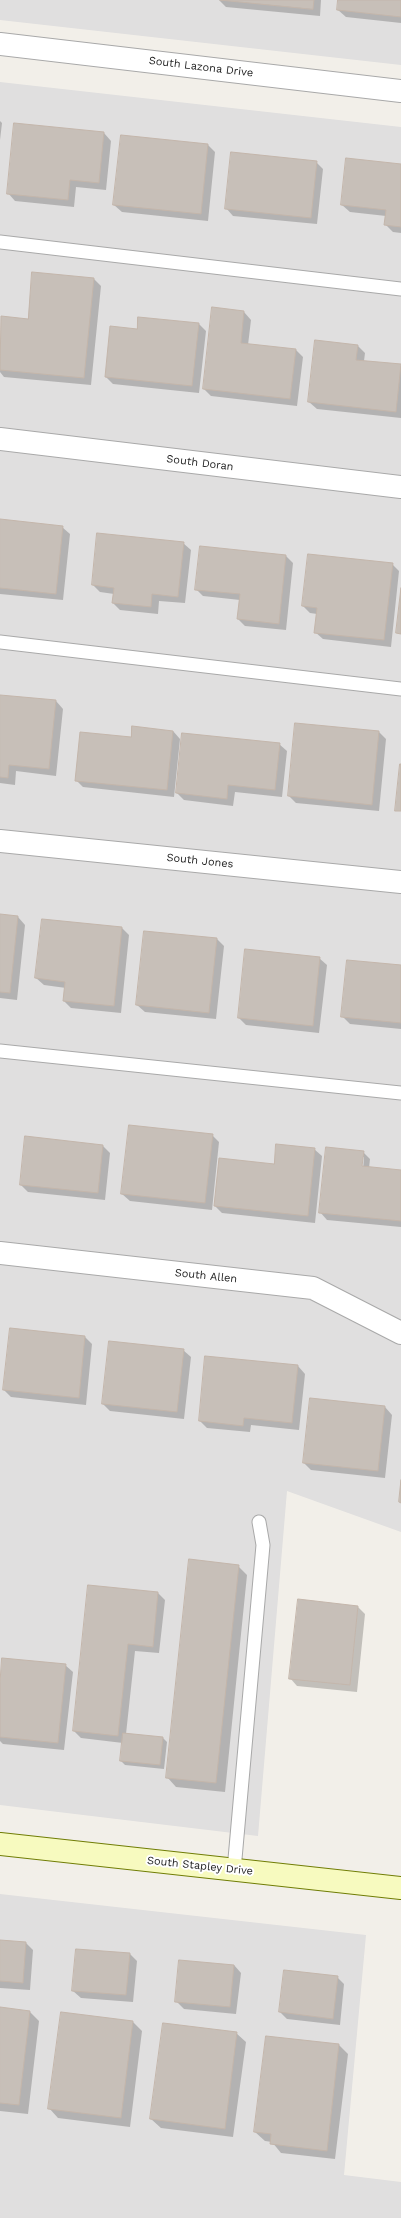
<!DOCTYPE html>
<style>
body{margin:0}
canvas{display:block;background:#f2efe9}
</style>
<canvas width="401" height="2218"></canvas>
<script>
const g = document.querySelector('canvas').getContext('2d');
g.lineJoin = 'round';
function paint(path, color) {
  g.fillStyle = color;
  g.fill(path, 'evenodd');
}
function trace(path, color, width, dash) {
  g.strokeStyle = color;
  g.lineWidth = width;
  g.lineCap = dash ? 'butt' : 'round';
  g.setLineDash(dash || []);
  g.stroke(path);
}
function drawText(font, color, halo, rows, align = 'center') {
  g.font = font + ' "Work Sans",sans-serif';
  g.lineWidth = 4;
  g.setLineDash([]);
  g.textBaseline = 'middle';
  g.strokeStyle = halo;
  g.fillStyle = color;
  for (const [text, x, y, turn = 0] of rows) {
    g.save();
    g.translate(x, y);
    g.rotate((+turn || 0) * Math.PI / 180);
    g.textAlign = isNaN(turn) ? turn : align;
    if (halo) g.strokeText(text, 0, 0);
    g.fillText(text, 0, 0);
    g.restore();
  }
}
paint(new Path2D(`
 M0,0H401V65L0,20Z
 M0,82L401,127V1532L287,1491L258,1836L0,1805Z
 M0,1894L366,1935L344,2175L401,2182V2218H0Z`), '#e0dfdf');
paint(new Path2D(`
 M219,0H321L320,16L226,7Z
 M339,0H401V23L346,17L338,10Z
 M0,121L2,123L0,140Z
 M104,133L111,141L106,190L76,187L74,207L15,201L8,193Z
 M122,136L208,145L215,152L208,221L122,212L114,205Z
 M316,162L323,169L317,224L233,216L226,208Z
 M401,165V233L393,232L386,225V216L350,212L342,205Z
 M94,279L101,286L91,385L4,377L0,372L2,317L29,320Z
 M213,309L244,312L251,320L248,345L296,350L303,357L297,406L211,396L204,389Z
 M199,324L206,331L199,393L113,384L106,377L137,330Z
 M358,346L365,353L364,361L401,366V418L317,409L309,402Z
 M0,520L62,527L70,534L63,600L0,594Z
 M183,543L191,550L185,603L159,601L158,614L120,610L113,603L114,594L100,592L93,585Z
 M286,556L293,563L286,630L245,626L238,619L240,600L203,596L196,589Z
 M392,564L399,571L391,647L323,639L315,632L317,614L310,613L303,606Z
 M0,696L56,701L63,709L56,776L16,771L15,785L0,783Z
 M173,731L180,739L174,797L83,787L76,780L132,738Z
 M379,732L386,739L379,811L296,803L289,796Z
 M183,734L279,744L287,751L282,797L235,792L233,806L184,800L177,793Z
 M0,915L18,917L25,925L17,1000L0,998Z
 M122,928L129,935L121,1013L71,1008L64,1001L66,988L44,985L36,978Z
 M217,939L224,946L216,1019L145,1012L137,1005Z
 M246,950L319,958L327,965L319,1033L246,1025L239,1018Z
 M401,966V1029L350,1024L342,1016Z
 M212,1135L219,1142L212,1210L130,1201L122,1194Z
 M103,1146L110,1153L105,1200L28,1192L21,1185Z
 M314,1149L322,1156L315,1223L222,1213L215,1206L274,1165Z
 M363,1152L370,1159L369,1168L401,1171V1227L327,1220L320,1212ZM362,1157H364L363,1171H361Z
 M85,1337L92,1344L86,1405L11,1397L4,1390Z
 M183,1350L191,1357L184,1419L110,1411L103,1404Z
 M298,1366L305,1374L299,1430L251,1425L250,1432L207,1428L200,1421Z
 M385,1407L392,1415L385,1478L311,1470L304,1463Z
 M238,1566L247,1575L225,1792L176,1787L167,1777Z
 M158,1593L165,1600L159,1653L135,1651L126,1734L163,1738L167,1742L164,1769L125,1765L121,1761L123,1743L81,1738L74,1731Z
 M358,1607L365,1614L357,1692L297,1686L290,1678Z
 M65,1665L73,1672L64,1750L3,1744L0,1741V1693Z
 M0,1941L26,1943L33,1950L30,1990L0,1988Z
 M77,1950L130,1954L137,1961L133,2002L81,1998L73,1991Z
 M234,1965L241,1973L236,2014L184,2009L176,2001Z
 M337,1977L344,1984L340,2025L287,2019L280,2012Z
 M0,2008L30,2012L39,2021L28,2114L0,2111Z
 M133,2022L142,2031L130,2127L58,2118L49,2108Z
 M236,2033L246,2042L233,2137L161,2128L151,2119Z
 M266,2037L339,2045L348,2054L335,2159L281,2153L272,2142L265,2141L255,2132Z`), '#0003');
const building = new Path2D(`
 M220,0H314L313,9Z
 M338,0H401V17L337,10Z
 M14,123L104,132L99,183L70,180L68,200L7,194Z
 M121,135L208,144L201,214L113,205Z
 M231,152L317,161L311,218L225,209Z
 M346,158L401,164V227L384,225L386,210L341,205Z
 M32,272L94,278L84,378L0,370L1,316L28,319Z
 M212,307L244,311L241,343L296,349L290,399L203,389Z
 M138,317L199,323L192,386L105,377L110,326L137,329Z
 M315,340L358,345L356,360L401,364L396,412L308,402Z
 M0,519L63,526L56,594L0,588Z
 M97,533L184,542L178,597L152,594L151,607L112,603L114,588L92,585Z
 M200,546L286,555L279,624L237,619L240,594L195,590Z
 M308,554L393,563L384,640L314,633L317,608L302,606Z
 M401,588V634L396,633Z
 M0,695L56,700L49,769L9,765L8,778L0,777Z
 M295,723L379,731L372,805L288,796Z
 M132,726L173,731L167,790L75,781L80,732L131,737Z
 M182,733L280,743L275,790L228,785L227,799L176,793Z
 M400,764H401V811H395Z
 M0,914L18,916L10,993L0,992Z
 M42,919L122,927L114,1006L63,1001L65,982L35,978Z
 M144,931L217,938L209,1013L136,1005Z
 M245,949L320,957L313,1026L238,1018Z
 M347,960L401,965V1023L341,1017Z
 M129,1125L213,1134L205,1203L121,1194Z
 M25,1136L103,1145L98,1193L20,1185Z
 M276,1144L315,1148L308,1216L214,1206L219,1158L274,1164Z
 M326,1147L364,1151L362,1166L401,1170V1221L319,1213Z
 M10,1328L85,1336L79,1398L3,1390Z
 M109,1341L184,1349L177,1412L102,1404Z
 M205,1356L298,1365L292,1423L244,1418L243,1426L199,1421Z
 M310,1398L385,1406L378,1471L303,1463Z
 M401,1480V1503L399,1502Z
 M189,1559L239,1565L216,1783L166,1778Z
 M88,1585L158,1592L153,1647L128,1644L118,1736L73,1731Z
 M298,1599L358,1606L350,1685L289,1679Z
 M2,1658L66,1664L58,1743L0,1737V1683Z
 M123,1733L163,1737L160,1765L120,1761Z
 M0,1940L26,1942L23,1983L0,1981Z
 M76,1949L130,1953L126,1995L72,1991Z
 M179,1960L234,1965L230,2007L175,2002Z
 M284,1970L338,1976L333,2019L279,2012Z
 M0,2007L30,2011L19,2105L0,2103Z
 M61,2012L133,2021L121,2118L48,2109Z
 M163,2023L237,2032L225,2129L150,2119Z
 M266,2036L339,2044L327,2151L270,2144L271,2134L254,2132Z`);
paint(building, '#c7bfb8');
trace(building, '#c4b6ab', 1);
const service = new Path2D(`
 M0,242L401,289
 M0,642L401,689
 M0,1051L401,1093
 M234,1870L263,1545L259,1522`);
const minor = new Path2D(`
 M0,44L401,91
 M0,439L401,487
 M0,841L401,882
 M0,1253L313,1288L401,1333`);
const secondary = new Path2D(`
 M0,1844L401,1888`);
trace(service, '#a9a9a9', 15);
trace(minor, '#a9a9a9', 24);
trace(secondary, '#707d05', 24);
trace(service, '#fff', 13);
trace(minor, '#fff', 22);
trace(secondary, '#f7fabf', 22);
drawText('11px', '#222', '#fff', [
 ["South Lazona Drive",201,67,7],
 ["South Doran",200,463,7],
 ["South Jones",200,861,6],
 ["South Allen",206,1276,6],
 ["South Stapley Drive",200,1866,6]
]);
</script>
